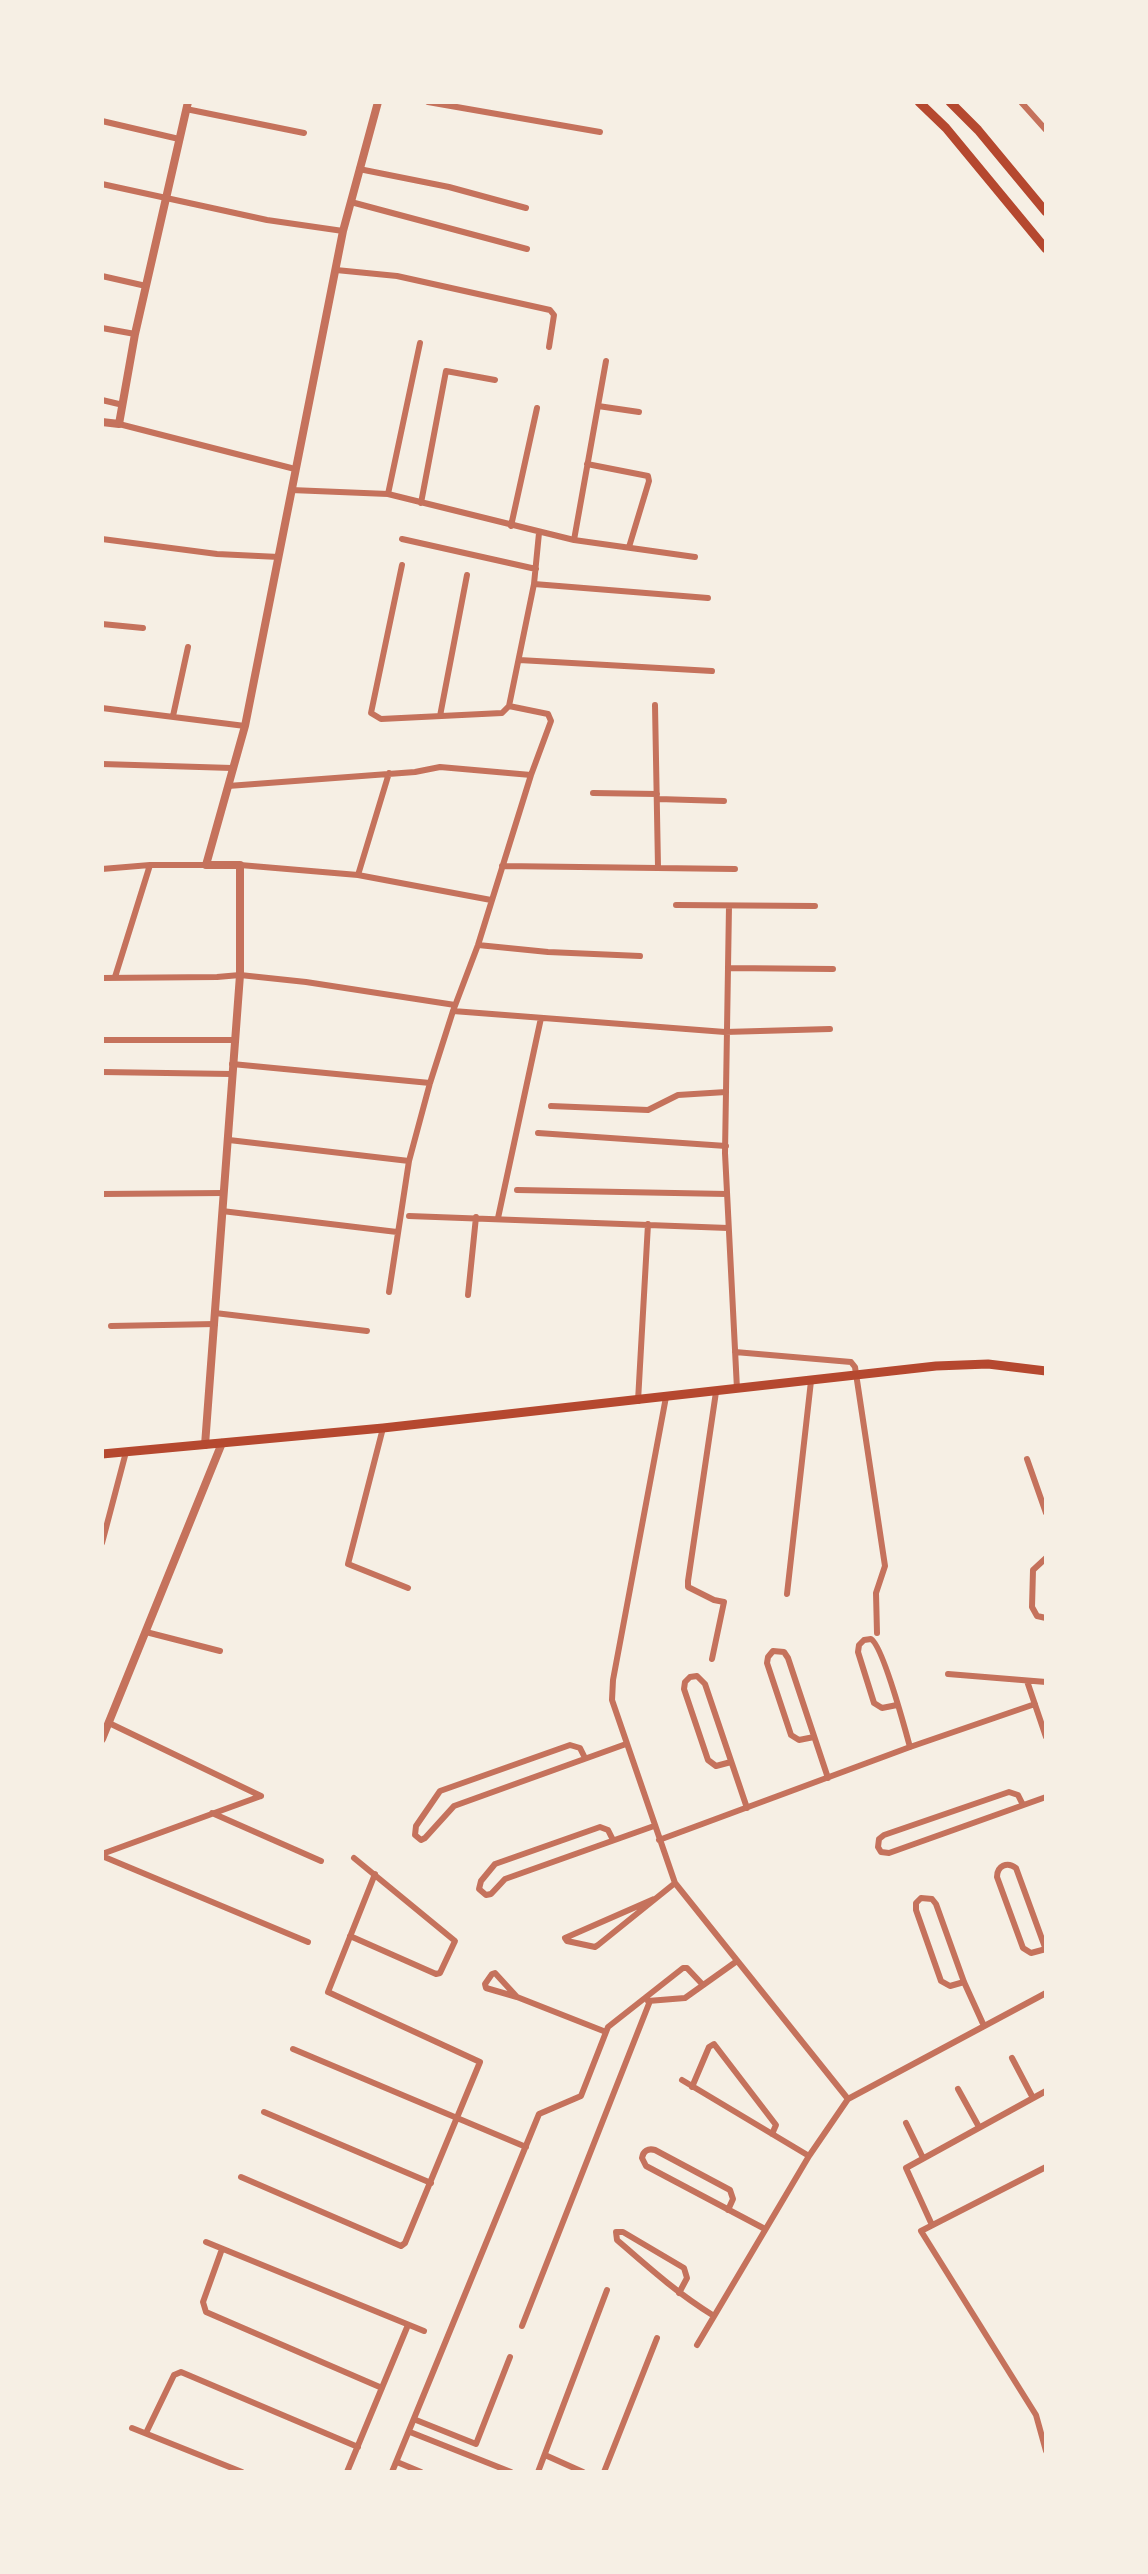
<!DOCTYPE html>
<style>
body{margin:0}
#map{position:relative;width:1148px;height:2574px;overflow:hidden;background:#f6efe4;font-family:"Zilla Slab",serif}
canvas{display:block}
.frame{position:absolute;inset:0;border:104px solid #f6efe4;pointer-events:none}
</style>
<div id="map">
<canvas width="1148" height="2574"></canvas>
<div class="frame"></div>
</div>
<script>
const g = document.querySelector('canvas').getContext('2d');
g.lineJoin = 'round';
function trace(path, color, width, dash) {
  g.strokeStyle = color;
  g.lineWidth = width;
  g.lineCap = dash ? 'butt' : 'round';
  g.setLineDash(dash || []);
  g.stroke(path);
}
trace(new Path2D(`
 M428,102L600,132
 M1021,102L1046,130
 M186,109L304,133
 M102,121L179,139
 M359,169L449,187L526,208
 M102,184L267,220L343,231
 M351,202L527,249
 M336,270L397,276L550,310L554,315L549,347
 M102,276L146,286
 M102,328L135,334
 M102,400L123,405
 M598,406L639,412
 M119,424L295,469
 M587,464L648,476L649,481L629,547
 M291,490L388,494L574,540L695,557
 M388,494L420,343
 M421,503L446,371L495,380
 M511,526L537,408
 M102,539L217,554L279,557
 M402,539L536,569
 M574,540L606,361
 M534,584L708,598
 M102,624L143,628
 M519,660L712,671
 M655,705L658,867
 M509,706L534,584L539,533
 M102,708L245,726
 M173,716L188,647
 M440,716L467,575
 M102,764L232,768
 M228,786L415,772L440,767L531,775
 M593,793L657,794
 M658,799L724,801
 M240,865L358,875L491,900
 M502,866L735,869
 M102,869L150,865H206
 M358,875L389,773
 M676,905L815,906
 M729,906L725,1153L737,1389
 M478,945L548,952L640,956
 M728,968L833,969
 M115,977L150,865
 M102,978L217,977L240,975L306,982L455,1005
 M453,1011L725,1032L830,1029
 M103,1040H235
 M232,1064L430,1083
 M102,1072L231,1074
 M551,1106L648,1110L678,1095L726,1092
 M538,1133L726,1146
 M229,1140L409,1161
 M517,1190L727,1194
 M102,1194L224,1193
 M222,1211L397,1232
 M409,1216L728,1228
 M498,1218L541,1018
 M389,1292L409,1161L430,1083L453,1011L478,945L531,775L551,721L548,714L509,706L502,713L381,719L371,713L402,565
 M468,1295L476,1217
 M215,1313L367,1331
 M111,1326L215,1324
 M735,1352L851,1362L855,1367L885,1566L876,1593L877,1633
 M666,1397L613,1680L612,1700L675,1883L848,2099
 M638,1401L648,1224
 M383,1428L348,1564L408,1588
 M1027,1459L1046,1513
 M102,1543L126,1452
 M1046,1558L1033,1570L1032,1607L1037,1616L1046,1618
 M787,1594L811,1381
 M146,1632L220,1651
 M712,1659L724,1602L714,1600L688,1587V1581L716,1392
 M948,1674L1046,1682
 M1027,1681L1046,1737
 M897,1705L882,1708L874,1703L858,1652L859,1645L864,1640L871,1639C883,1646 905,1729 910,1747
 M109,1723L261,1796
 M814,1737L799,1740L791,1735L767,1663L768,1657L773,1651L784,1652L788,1658L828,1778
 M585,1758L580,1748L570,1745L440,1791L416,1826L415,1835L421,1840L425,1838L454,1806L626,1744
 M731,1762L716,1766L708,1760L684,1689L685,1682L690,1677L697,1676L705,1684L747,1808
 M1023,1805L1018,1795L1009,1792L884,1835L879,1839L878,1847L881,1852L889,1853L1046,1797
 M212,1813L321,1861
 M613,1840L608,1830L600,1827L495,1864L481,1881L479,1889L486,1895L491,1894L505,1879L654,1826
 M659,1840L910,1747L1035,1704
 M102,1854L261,1796
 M102,1856L308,1942
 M654,1899L565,1938L567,1941L595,1947L598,1945L675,1883
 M350,1936L436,1974L440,1973L455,1941L354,1858
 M1046,1949L1031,1953L1023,1948L997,1877C997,1866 1007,1861 1016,1868L1046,1950
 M964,1982L950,1986L941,1981L916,1910V1903L921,1898L932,1899L936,1904L964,1982L984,2026
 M517,1997L486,1988L485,1984L492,1974L495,1973L517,1997L606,2032
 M648,2001L685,1998L737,1961
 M293,2049L526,2147
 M1012,2058L1033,2098
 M682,2080L809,2156
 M692,2087L709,2047L714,2044L776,2125L772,2134
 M958,2089L979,2127
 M264,2112L431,2183
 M906,2123L923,2158
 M1046,2167L921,2231L1036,2415L1046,2451
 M241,2177L401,2246L405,2243L480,2062L328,1992L375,1874
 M728,2210L733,2199L730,2190L655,2150C648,2148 643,2151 642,2158L646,2166L765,2229
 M932,2225L906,2168L1046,2091
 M206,2242L424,2331
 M222,2249L203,2302L206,2312L382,2388
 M679,2293L687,2278L684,2268L623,2232H616L617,2240C648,2267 678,2294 714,2316
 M522,2326L650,2001
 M697,2345L809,2156L848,2099L1046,1993
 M416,2420L476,2444L510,2357
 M132,2428L242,2472
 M410,2432L511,2472
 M146,2433L174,2375L181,2372L358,2447
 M545,2455L583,2472
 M397,2462L421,2472
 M347,2472L408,2325
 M392,2472L539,2114L581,2096L608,2027L683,1968H687L703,1985
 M538,2472L607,2290
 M604,2472L657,2338`), '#c5725c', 6);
trace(new Path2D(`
 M102,422L119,424L135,334L188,102
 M205,1445L240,975V865H206L245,726L343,231L378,102
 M102,1739L222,1443`), '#c5725c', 8);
trace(new Path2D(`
 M919,102L946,128L1046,249
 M950,102L978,130L1046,212
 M102,1454L383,1428L936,1366L988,1364L1046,1371`), '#b5482f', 9);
</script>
